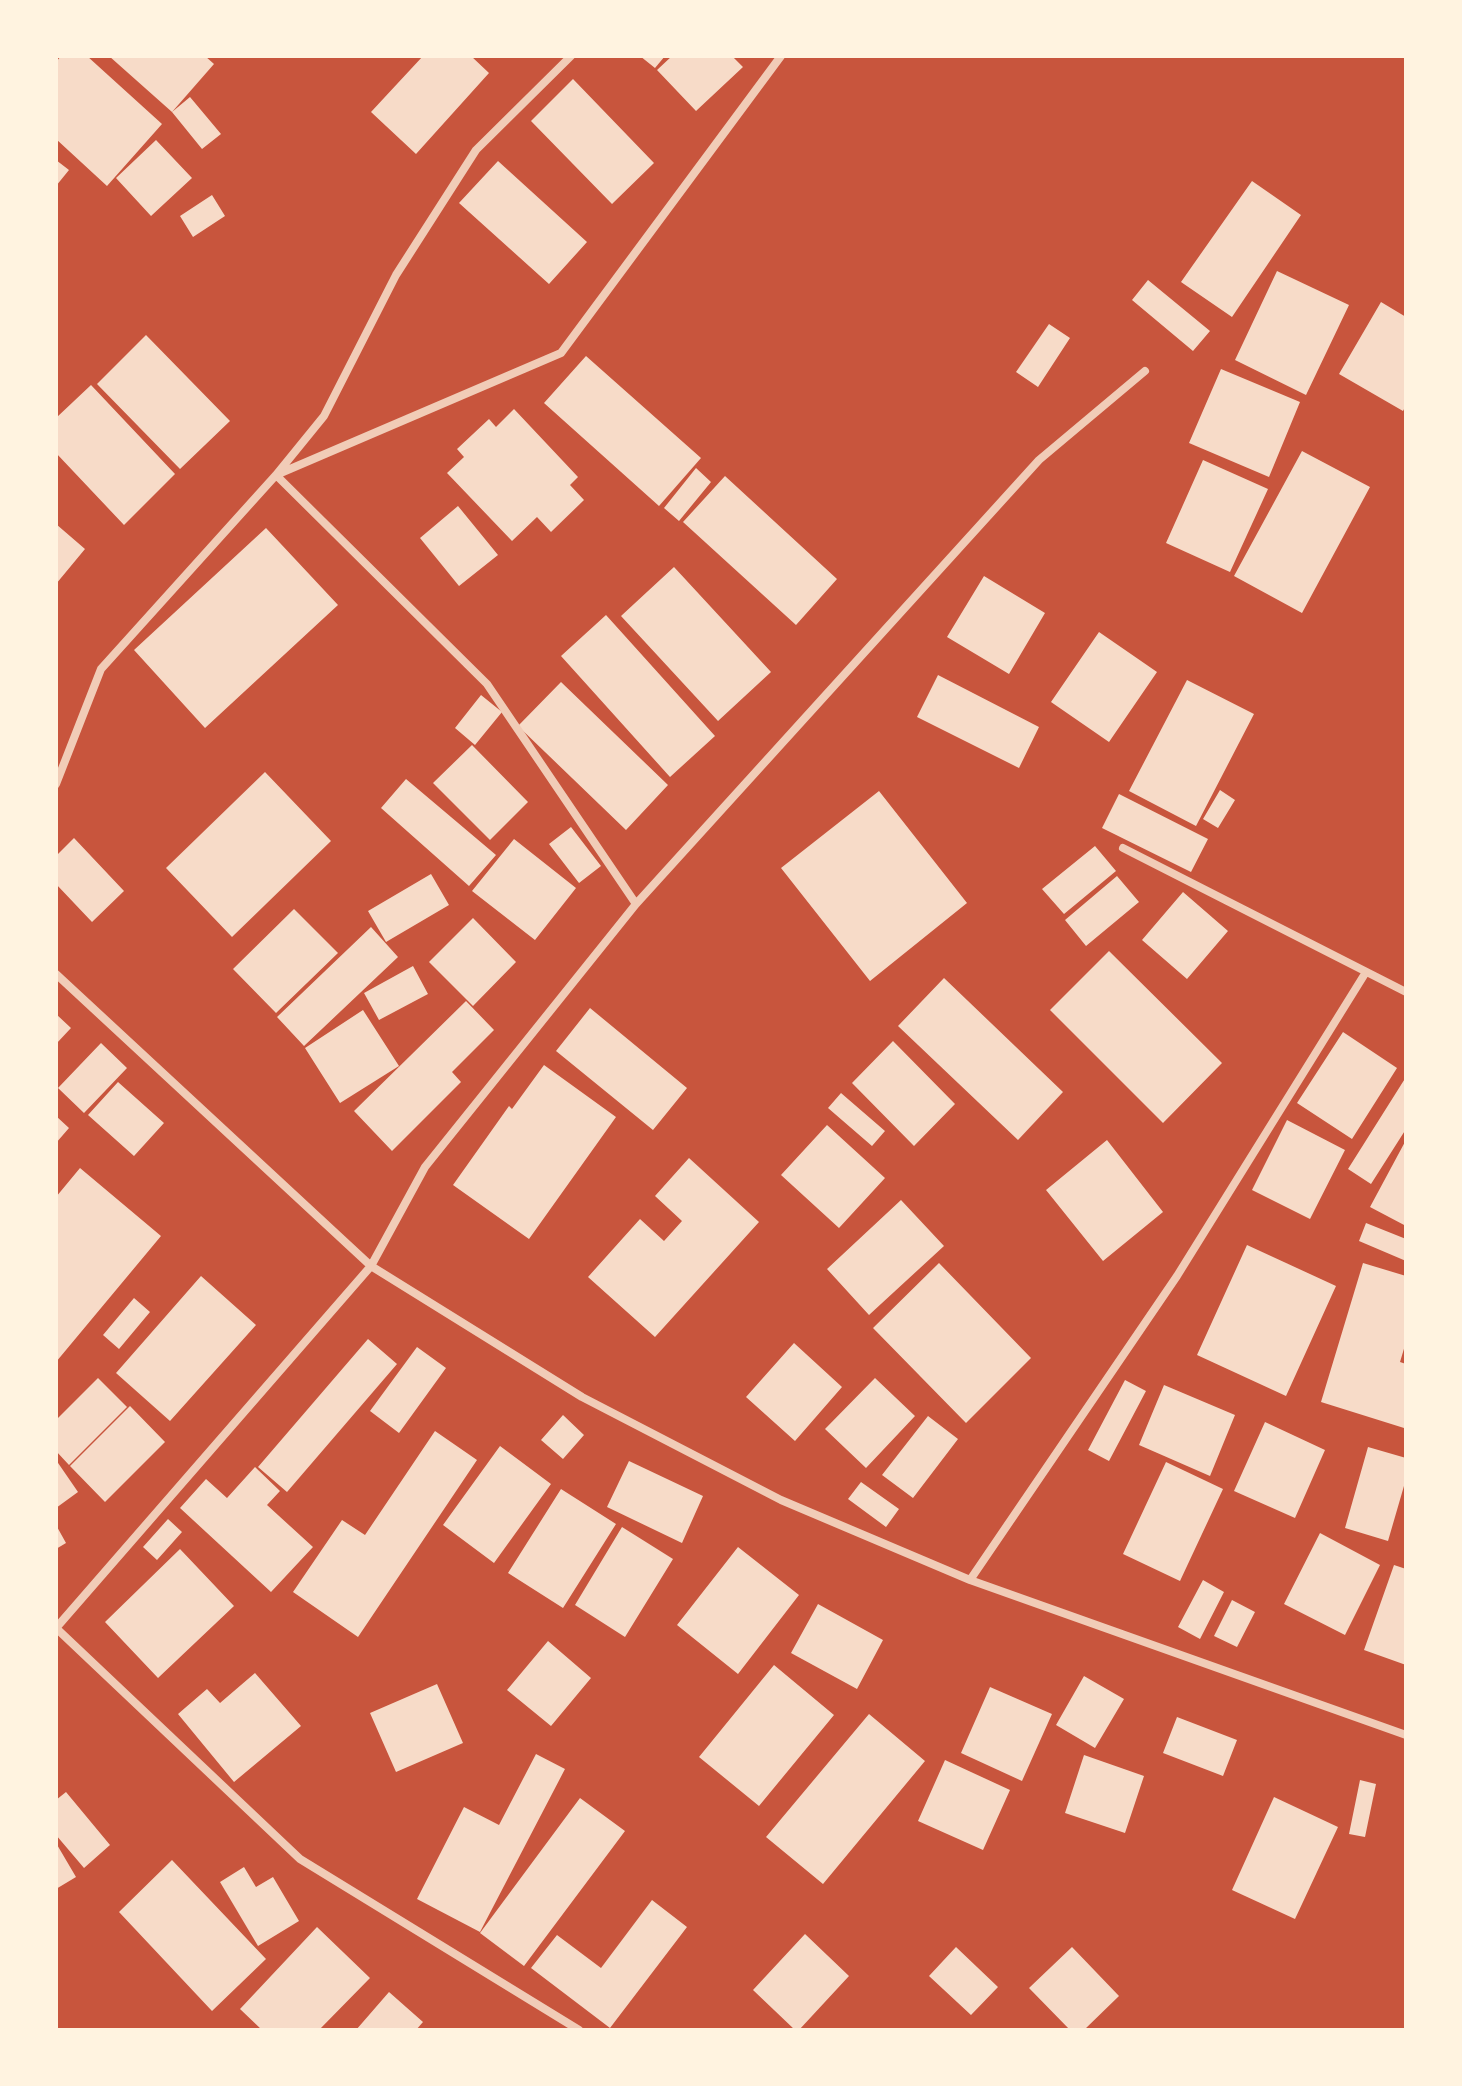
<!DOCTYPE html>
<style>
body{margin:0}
#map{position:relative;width:1462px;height:2086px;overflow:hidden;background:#c8553d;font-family:Quicksand,sans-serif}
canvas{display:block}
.frame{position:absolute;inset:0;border:58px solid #fff3e0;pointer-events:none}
</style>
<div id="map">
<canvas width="1462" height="2086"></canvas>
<div class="frame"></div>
</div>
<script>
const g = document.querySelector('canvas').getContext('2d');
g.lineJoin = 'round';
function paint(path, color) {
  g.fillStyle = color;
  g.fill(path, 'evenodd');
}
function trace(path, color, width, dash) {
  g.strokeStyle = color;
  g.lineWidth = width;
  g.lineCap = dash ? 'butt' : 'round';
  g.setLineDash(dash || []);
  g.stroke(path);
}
paint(new Path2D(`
 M61,56H87L162,124L107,186L56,139V62Z
 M109,56H205L214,64L172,112Z
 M423,56H471L489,73L416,154L371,112Z
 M640,56H665L655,68Z
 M672,56H732L743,67L696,111L657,70Z
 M573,79L654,163L612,204L531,121Z
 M190,97L221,134L202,149L172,112Z
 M156,140L192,178L151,216L116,178Z
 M56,160L69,170L56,186Z
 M498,161L587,242L549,284L459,203Z
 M1252,181L1301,215L1232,317L1181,282Z
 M212,195L225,216L193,237L180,216Z
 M1277,271L1349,305L1306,395L1235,360Z
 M1148,280L1210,331L1193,351L1132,300Z
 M1381,302L1406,317V405L1403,411L1339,374Z
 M1049,324L1070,338L1038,387L1016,372Z
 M146,335L230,421L180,469L97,384Z
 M586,356L701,458L659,506L544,403Z
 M1221,369L1300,402L1269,477L1189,443Z
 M91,385L175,474L124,525L56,453V418Z
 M514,409L578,477L570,485L584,500L551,532L537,517L512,541L447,473L464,457L457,449L489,419L496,427Z
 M1302,451L1370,487L1302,613L1234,576Z
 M1203,460L1268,489L1230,572L1166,543Z
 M696,468L711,482L679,521L664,508Z
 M725,476L837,579L796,625L683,522Z
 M458,506L498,555L459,586L420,538Z
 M56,524L85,549L56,584Z
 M266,528L338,605L205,728L134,650Z
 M674,567L771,672L718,721L621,616Z
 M984,576L1045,613L1009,674L947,637Z
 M606,615L715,736L670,777L561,656Z
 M1099,632L1157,672L1109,742L1051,702Z
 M938,675L1039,727L1019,768L917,717Z
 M1187,680L1254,714L1196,826L1129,791Z
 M561,682L668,785L626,830L518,726Z
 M481,695L502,712L475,745L455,728Z
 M472,745L528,802L490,840L433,783Z
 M265,772L331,841L232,937L166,868Z
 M406,779L496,855L469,886L381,808Z
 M1220,790L1235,800L1218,828L1203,819Z
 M879,791L967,903L870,981L781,868Z
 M1119,794L1208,839L1191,872L1102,828Z
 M571,827L601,866L579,883L549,844Z
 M74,838L124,891L92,922L56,884V856Z
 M514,839L576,888L535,940L472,891Z
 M1095,846L1116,871L1064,914L1042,889Z
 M431,874L449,905L386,942L368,911Z
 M1117,876L1139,902L1086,946L1065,920Z
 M1183,892L1228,931L1187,979L1142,940Z
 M294,909L338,953L276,1013L233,969Z
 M473,918L516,962L473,1006L429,962Z
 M371,927L398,957L304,1046L277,1017Z
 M1109,951L1222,1063L1163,1123L1050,1010Z
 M413,966L428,994L379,1020L364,993Z
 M944,978L1063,1092L1018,1140L898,1026Z
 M466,1001L494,1030L452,1072L461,1082L392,1151L354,1111Z
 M590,1008L687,1088L653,1130L556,1051Z
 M363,1010L399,1066L340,1103L305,1048Z
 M56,1014L71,1028L56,1044Z
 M1343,1032L1397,1068L1352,1139L1297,1103Z
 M893,1041L955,1104L914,1146L852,1083Z
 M101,1043L127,1068L84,1113L58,1088Z
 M544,1065L616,1117L529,1239L453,1185L509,1106L512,1109Z
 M1406,1077V1129L1371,1184L1348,1169Z
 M118,1082L164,1123L134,1156L88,1115Z
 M841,1093L885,1131L872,1146L828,1108Z
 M56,1116L69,1128L56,1143Z
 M1287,1120L1345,1150L1310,1219L1252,1190Z
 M827,1125L885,1178L839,1228L781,1175Z
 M1107,1140L1163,1212L1103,1261L1046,1190Z
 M1406,1140V1226L1370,1207Z
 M689,1158L759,1222L655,1337L588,1277L640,1219L664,1241L682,1221L655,1196Z
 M80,1168L161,1236L56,1362V1197Z
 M901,1200L944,1246L869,1315L827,1269Z
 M1366,1223L1406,1239V1261L1359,1241Z
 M1247,1245L1336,1286L1286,1396L1197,1355Z
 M939,1263L1031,1358L966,1423L873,1328Z
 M1363,1263L1406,1276V1342L1400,1362L1406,1364L1404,1428L1321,1402Z
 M201,1276L256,1325L170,1421L116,1373Z
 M134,1298L150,1312L119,1349L103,1335Z
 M368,1339L397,1364L287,1492L258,1467Z
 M794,1343L842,1387L795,1441L746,1397Z
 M417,1347L446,1368L399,1433L370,1411Z
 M98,1378L127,1407L69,1465L56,1451V1420Z
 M875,1378L915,1416L866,1468L825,1429Z
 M1125,1380L1146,1391L1109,1461L1088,1450Z
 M1164,1385L1235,1415L1210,1476L1139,1445Z
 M130,1406L165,1442L105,1502L70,1466Z
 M563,1415L584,1435L563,1459L541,1440Z
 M928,1416L958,1439L913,1498L882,1475Z
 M1265,1422L1325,1450L1295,1518L1234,1491Z
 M435,1431L477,1460L358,1637L293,1592L342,1520L365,1535Z
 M500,1446L551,1484L494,1563L443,1525Z
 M1368,1447L1406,1458V1479L1388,1541L1345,1528Z
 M56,1460L78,1492L56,1508Z
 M629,1461L703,1496L682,1543L607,1507Z
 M1166,1462L1223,1489L1180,1581L1123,1554Z
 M255,1467L280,1491L267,1505L313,1547L271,1592L180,1508L206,1479L227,1498Z
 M861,1482L899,1509L886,1527L848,1499Z
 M561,1489L616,1524L563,1608L508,1573Z
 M168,1519L182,1532L157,1560L143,1547Z
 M56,1525L66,1543L56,1549Z
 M622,1527L673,1559L625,1637L575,1605Z
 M1320,1533L1380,1565L1345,1635L1284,1604Z
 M738,1547L799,1595L738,1674L677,1625Z
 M180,1549L234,1606L158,1678L105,1622Z
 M1394,1565L1406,1569V1665L1364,1650Z
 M1203,1580L1224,1592L1200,1639L1178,1627Z
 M1232,1600L1255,1612L1237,1647L1214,1636Z
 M818,1604L883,1640L857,1689L791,1653Z
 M548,1641L591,1678L551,1726L507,1690Z
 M774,1665L834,1715L759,1806L699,1757Z
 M255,1673L301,1726L234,1782L178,1714L207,1689L220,1703Z
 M1084,1676L1124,1699L1095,1748L1056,1725Z
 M437,1684L463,1743L396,1772L370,1713Z
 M990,1687L1052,1714L1022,1781L961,1753Z
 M869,1714L925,1761L823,1884L766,1837Z
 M1177,1717L1237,1740L1223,1776L1163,1753Z
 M536,1754L565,1769L480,1932L417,1899L464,1807L499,1825Z
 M1084,1755L1144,1776L1125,1833L1065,1813Z
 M945,1760L1010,1790L983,1850L918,1821Z
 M1360,1780L1376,1784L1365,1837L1349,1834Z
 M66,1792L110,1845L84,1868L56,1835V1800Z
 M1274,1797L1338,1827L1295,1919L1232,1890Z
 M580,1798L625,1831L524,1966L480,1933Z
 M56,1843L76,1877L56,1889Z
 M172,1860L266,1959L212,2011L119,1912Z
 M244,1867L256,1887L273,1877L299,1921L258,1946L220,1882Z
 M652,1900L687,1927L610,2028L531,1968L557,1935L601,1968Z
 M317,1927L370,1978L319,2030H262L240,2009Z
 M805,1934L849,1976L799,2030H795L753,1990Z
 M956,1947L998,1987L971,2015L929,1976Z
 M1072,1947L1119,1996L1084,2030H1070L1029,1988Z
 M389,1992L423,2022L416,2030H356Z`), '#f7dbc8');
trace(new Path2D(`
 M571,56L476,150L396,275L324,416L276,475L487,684L636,904
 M56,784L101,669L276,475L561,353L781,56
 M1123,848L1406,992
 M56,974L371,1266L582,1397L781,1500L970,1580L1406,1735
 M970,1580L1177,1276L1366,972
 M56,1628L371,1266L425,1167L636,904L1039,460L1145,371
 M56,1628L300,1859L579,2030`), '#f1ccb7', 8);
</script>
